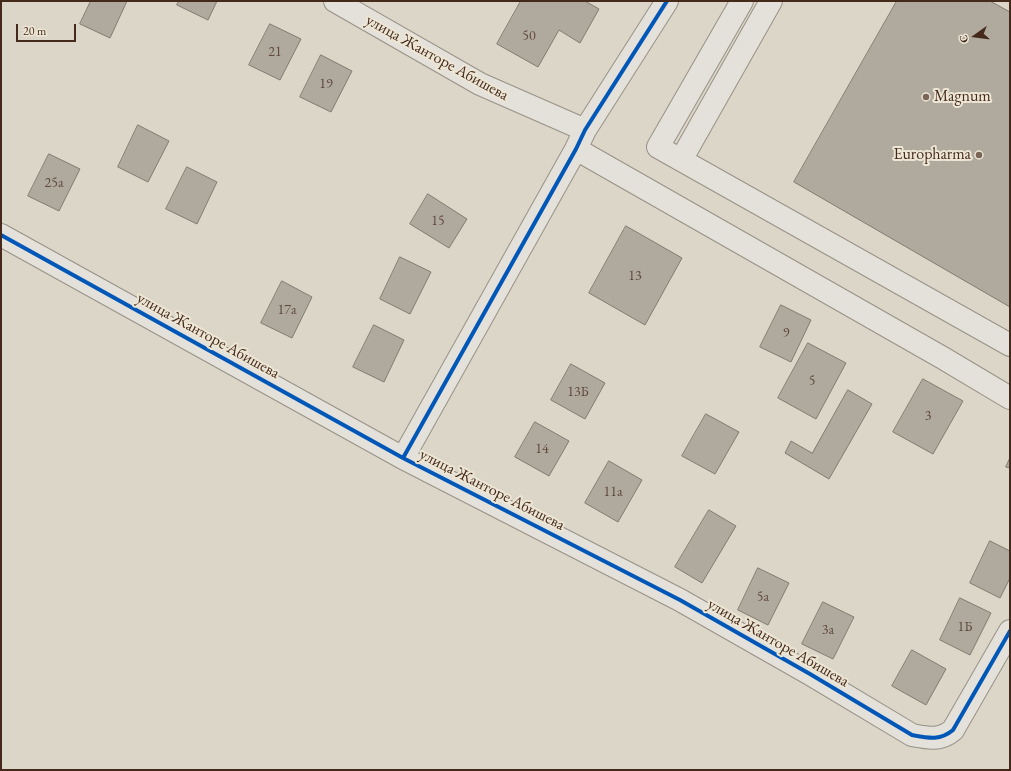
<!DOCTYPE html>
<meta charset="utf-8">
<style>
body{margin:0}
#map{position:relative;width:1011px;height:771px;overflow:hidden;background:#dbd6c7;font-family:"EB Garamond",serif}
canvas{display:block}
.frame{position:absolute;inset:0;border:2px solid #452a1c;pointer-events:none}
.north{position:absolute;left:955px;top:16px;width:40px;height:40px;-webkit-text-stroke:3px #ede6d5;paint-order:stroke;rotate:256deg;font-size:11px;font-weight:700;line-height:16px;text-align:center;color:#452a1c}
.north::after{content:'';display:block;margin:auto;width:14px;height:18px;background:#452a1c;clip-path:polygon(50% 0,100% 100%,50% 72%,0 100%)}
.scale{position:absolute;left:16px;top:24px;width:60px;height:18px;box-sizing:border-box;border:2px solid #452a1c;border-top:0;padding-left:5px;font-size:12px;line-height:14px;white-space:nowrap;color:#452a1c;-webkit-text-stroke:3px #ede6d5;paint-order:stroke}
</style>
<div id="map">
<canvas width="1011" height="771"></canvas>
<div class="frame"></div>
<div class="north">С</div>
<div class="scale">20 m</div>
</div>
<script>
const g = document.querySelector('canvas').getContext('2d');
g.lineJoin = 'round';
function paint(path, color) {
  g.fillStyle = color;
  g.fill(path, 'evenodd');
}
function trace(path, color, width, dash) {
  g.strokeStyle = color;
  g.lineWidth = width;
  g.lineCap = dash ? 'butt' : 'round';
  g.setLineDash(dash || []);
  g.stroke(path);
}
function drawText(font, color, halo, rows, align = 'center') {
  g.font = font + ' "EB Garamond",serif';
  g.lineWidth = 4;
  g.setLineDash([]);
  g.textBaseline = 'middle';
  g.strokeStyle = halo;
  g.fillStyle = color;
  for (const [text, x, y, turn = 0] of rows) {
    g.save();
    g.translate(x, y);
    g.rotate((+turn || 0) * Math.PI / 180);
    g.textAlign = isNaN(turn) ? turn : align;
    if (halo) g.strokeText(text, 0, 0);
    g.fillText(text, 0, 0);
    g.restore();
  }
}
const building = new Path2D(`
 M91,1H127L110,38L80,24Z
 M179,1H217L208,20L177,5Z
 M521,1H585L599,9L580,43L559,30L538,67L497,44Z
 M897,1H990L1010,12V307L794,182Z
 M270,24L301,39L280,80L249,65Z
 M321,55L352,71L331,112L300,97Z
 M138,125L169,141L148,182L118,167Z
 M49,154L80,169L59,211L28,196Z
 M187,167L217,182L197,224L166,209Z
 M428,194L467,219L449,248L410,224Z
 M626,226L682,258L645,325L589,293Z
 M400,257L431,272L410,314L380,299Z
 M282,281L312,297L292,338L261,323Z
 M781,305L811,320L791,362L760,347Z
 M374,325L404,340L384,382L353,367Z
 M808,343L846,363L816,419L778,398Z
 M571,364L605,383L585,419L551,400Z
 M923,379L963,401L933,454L893,432Z
 M848,390L872,404L829,479L785,453L791,441L812,453Z
 M706,414L739,432L715,474L682,456Z
 M535,422L569,441L549,476L515,457Z
 M1010,458V468L1006,467Z
 M609,461L642,480L618,522L585,503Z
 M709,510L736,526L702,583L675,567Z
 M990,541L1010,551V578L1000,598L970,583Z
 M758,568L789,583L768,625L738,610Z
 M960,598L991,613L970,655L940,640Z
 M823,602L854,617L833,659L802,644Z
 M912,650L946,669L926,705L892,686Z`);
paint(building, '#afa99e');
trace(building, '#817a70', 1);
const minor = new Path2D(`
 M335,1L480,84L585,130
 M742,1L658,147L1010,345
 M576,149L943,358L1010,398
 M681,160L771,1
 M1,235L403,458L680,600L810,674L912,735C928,738 940,741 953,730L1010,631
 M403,458L576,149L585,130L667,1`);
trace(minor, '#979187', 24);
trace(minor, '#e4e1da', 22);
trace(new Path2D(`
 M1,235L403,458L680,600L810,674L912,735C928,738 940,741 953,730L1010,631
 M403,458L576,149L585,130L667,1`), '#0057b8', 4);
for (const [x, y, r, color] of [
 [926,97,4,"#7a6658"],
 [979,155,4,"#7a6658"]
]) {
  const dot = new Path2D();
  dot.arc(x, y, r, 0, 2 * Math.PI);
  g.fillStyle = color;
  g.fill(dot);
  trace(dot, '#ede6d5', 1.5);
}
drawText('14px', '#604a3c', null, [
 ["50",529,36],
 ["21",275,52],
 ["19",326,84],
 ["25а",54,183],
 ["15",438,221],
 ["13",635,276],
 ["17а",287,310],
 ["9",786,333],
 ["5",812,381],
 ["13Б",578,392],
 ["3",928,416],
 ["14",542,449],
 ["11а",613,492],
 ["5а",763,597],
 ["1Б",965,627],
 ["3а",828,630]
]);
drawText('16px', '#452a1c', '#ede6d5', [
 ["улица Жанторе Абишева",437,58,29],
 ["улица Жанторе Абишева",208,336,29],
 ["улица Жанторе Абишева",492,490,27],
 ["улица Жанторе Абишева",778,643,30]
]);
drawText('16px', '#452a1c', '#ede6d5', [
 ["Magnum",934,97],
 ["Europharma",971,155,"right"]
], 'left');
</script>
